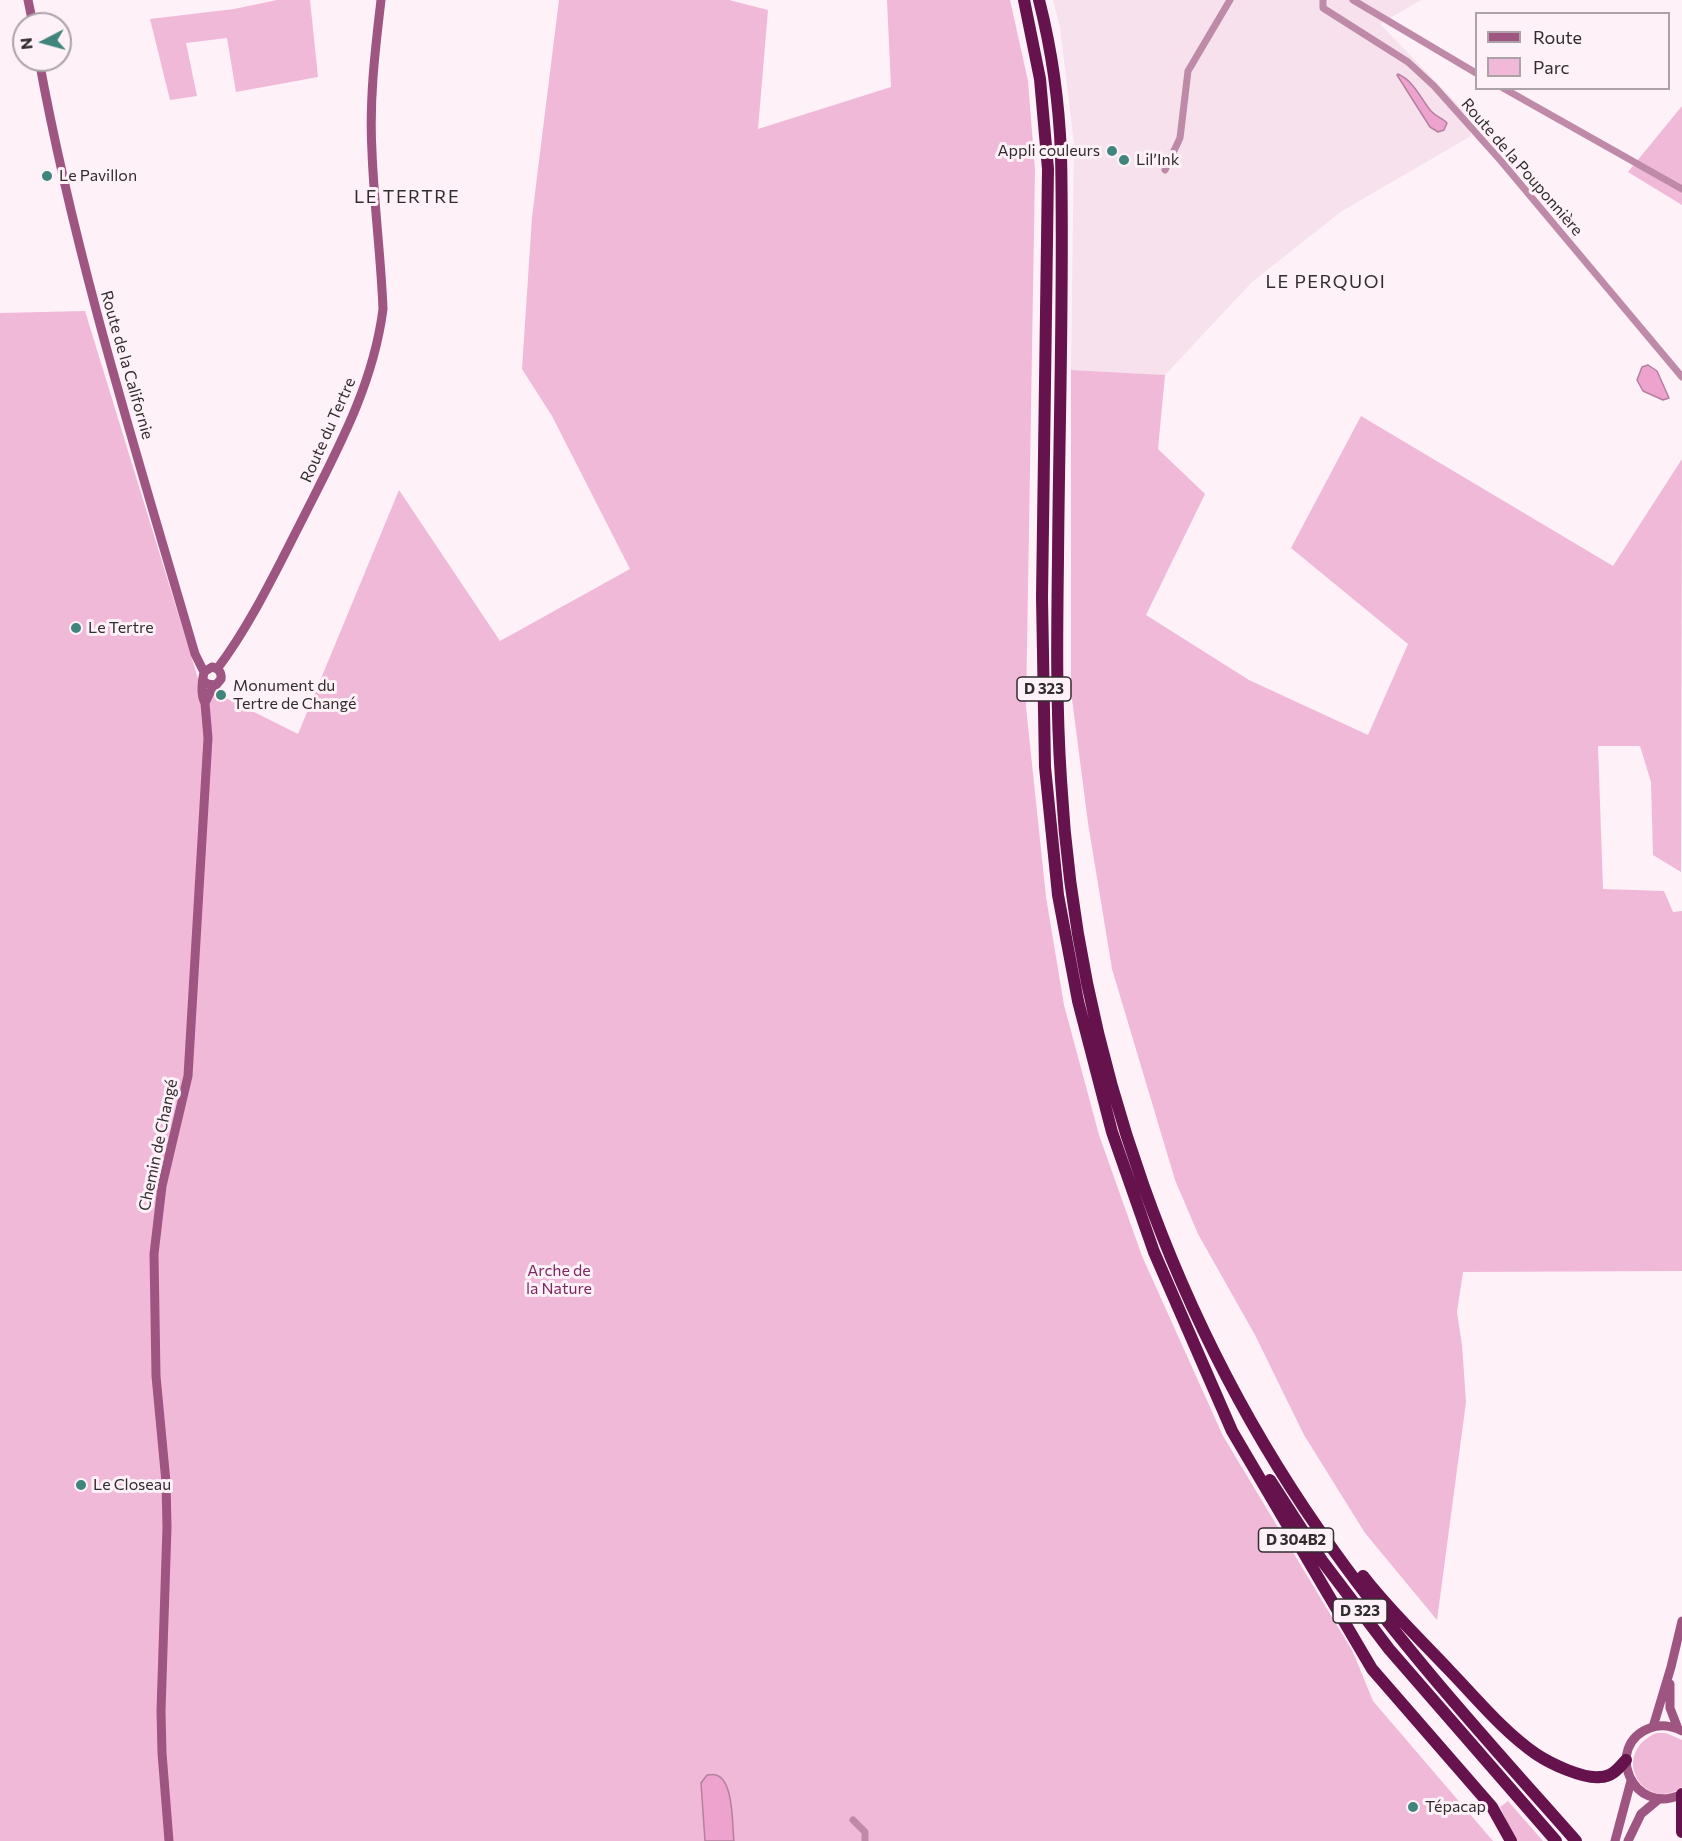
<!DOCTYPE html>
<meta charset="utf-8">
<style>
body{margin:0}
#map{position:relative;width:1682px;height:1841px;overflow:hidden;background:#fef1f8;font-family:Commissioner,sans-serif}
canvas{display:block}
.legend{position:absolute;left:1475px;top:12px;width:195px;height:78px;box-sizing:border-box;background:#fef1f8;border:2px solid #aca2a7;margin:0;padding:8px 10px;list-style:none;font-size:18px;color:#312c2e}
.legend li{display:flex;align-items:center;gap:12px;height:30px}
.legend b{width:30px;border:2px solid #aca2a7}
.north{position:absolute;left:12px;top:12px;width:60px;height:60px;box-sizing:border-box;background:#fef1f8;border:2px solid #aca2a7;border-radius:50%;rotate:264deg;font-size:16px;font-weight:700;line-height:24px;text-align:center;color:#312c2e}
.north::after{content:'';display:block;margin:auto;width:21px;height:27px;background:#40857c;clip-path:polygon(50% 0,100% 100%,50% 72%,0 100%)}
</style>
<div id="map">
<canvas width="1682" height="1841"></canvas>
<ul class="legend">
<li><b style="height:8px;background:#9f5582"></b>Route</li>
<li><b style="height:16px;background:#f1b9d8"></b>Parc</li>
</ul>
<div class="north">N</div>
</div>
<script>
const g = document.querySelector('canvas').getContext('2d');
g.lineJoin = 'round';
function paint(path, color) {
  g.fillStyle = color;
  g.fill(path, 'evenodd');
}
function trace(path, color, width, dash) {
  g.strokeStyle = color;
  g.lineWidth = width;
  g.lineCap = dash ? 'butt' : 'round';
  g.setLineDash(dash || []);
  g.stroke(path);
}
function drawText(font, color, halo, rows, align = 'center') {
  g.font = font + ' Commissioner,sans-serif';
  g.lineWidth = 6;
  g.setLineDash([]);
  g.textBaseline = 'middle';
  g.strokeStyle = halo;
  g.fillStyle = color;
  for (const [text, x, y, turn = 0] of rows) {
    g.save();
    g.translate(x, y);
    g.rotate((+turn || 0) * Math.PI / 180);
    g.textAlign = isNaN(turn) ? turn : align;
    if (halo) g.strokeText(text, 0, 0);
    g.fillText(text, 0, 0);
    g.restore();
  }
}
paint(new Path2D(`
 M1053,0H1421L1380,24L1465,112L1471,136L1342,211L1252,282L1165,375L1071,370L1074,143L1060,27Z`), '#f6e1ec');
paint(new Path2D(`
 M277,0H310L318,77L236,92L227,38L186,43L197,96L170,100L150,19L234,9Z
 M559,0H729L768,10L758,129L891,87L887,0H1010L1028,81L1035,170L1026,707L1046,897L1064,1005L1099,1135L1142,1256L1223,1436L1353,1652L1373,1701L1493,1841H0V313L85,311L200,685L298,734L399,490L500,641L630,569L552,416L522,369L532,217Z
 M1682,106V205L1628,172Z
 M1071,370L1165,375L1158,449L1205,494L1146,615L1249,680L1368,735L1408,644L1291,548L1361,416L1613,566L1682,459L1681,872L1653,855L1651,782L1640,746H1598L1603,889L1664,891L1673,912L1682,911V1271L1463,1272L1457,1312L1462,1345L1466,1402L1437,1620L1365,1533L1304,1435L1255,1335L1198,1234L1175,1180L1112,969L1088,823L1071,691Z
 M1656,1733H1666L1682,1740V1787C1645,1814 1608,1755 1656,1733Z
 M1508,1801L1543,1841H1516L1500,1807Z`), '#f1b9d8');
const water = new Path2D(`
 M1398,74C1414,81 1421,99 1431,111C1436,117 1443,118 1447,123L1444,130L1438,132L1430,127L1397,75Z
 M1648,365L1657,371L1669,398L1663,400L1643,391L1637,380L1642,367Z
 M707,1775C710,1775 713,1774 716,1775C734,1780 732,1825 734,1841H705L701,1783Z`);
paint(water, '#eea3cf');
trace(water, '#b57f9f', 1.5);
trace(new Path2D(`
 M1323,0V8L1408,62L1434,86L1501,161L1682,377
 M1353,0L1476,73
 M1503,88L1682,189
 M1165,170L1180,138L1188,71L1230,0
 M853,1820L865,1832V1841`), '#be8aa7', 7);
trace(new Path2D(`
 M28,0L33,24
 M39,60C76,262 138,458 195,654L204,672
 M217,669C249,627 275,573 299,526C334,456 373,388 383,309C381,257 374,205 372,152C369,101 375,51 381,0
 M203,680L207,684L216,685L221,679C222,672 218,668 212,667L204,672C202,681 200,694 205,703
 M1670,1684V1708L1678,1729
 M1653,1727L1671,1667L1682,1621
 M1682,1731C1672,1726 1661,1724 1650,1728C1603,1745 1632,1818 1682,1794
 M169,1841L162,1753L161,1711L167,1527L166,1482L156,1376L154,1254L162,1186L188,1076L208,738L205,703L213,686
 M1615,1841L1631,1781
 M1628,1841L1641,1814L1659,1799`), '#9f5582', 9);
trace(new Path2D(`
 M1024,0L1040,79L1048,169L1042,597L1045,767L1058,895L1078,1001L1112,1132L1154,1252L1232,1431L1372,1669L1492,1807L1511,1841
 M1039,0C1052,51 1059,101 1061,154C1064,288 1059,424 1058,559C1057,632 1056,706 1061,780C1076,1053 1174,1329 1334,1551C1407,1653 1493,1747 1576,1841
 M1270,1480L1323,1562L1389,1649L1556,1841
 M1363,1576C1389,1610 1421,1640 1450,1671C1477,1699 1504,1732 1536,1754C1551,1764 1583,1779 1600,1777C1612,1777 1619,1768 1626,1760
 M1682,1794V1832`), '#66124c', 12);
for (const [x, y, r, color] of [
 [1112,151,6,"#40857c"],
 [1124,160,6,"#40857c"],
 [47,176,6,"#40857c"],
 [76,628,6,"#40857c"],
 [221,695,6,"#40857c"],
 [81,1485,6,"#40857c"],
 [1413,1807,6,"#40857c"]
]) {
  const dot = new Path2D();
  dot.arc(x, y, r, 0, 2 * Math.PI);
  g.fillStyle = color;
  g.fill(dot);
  trace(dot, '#fef1f8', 2);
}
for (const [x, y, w] of [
 [1044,689,54],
 [1296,1540,75],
 [1360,1611,54]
]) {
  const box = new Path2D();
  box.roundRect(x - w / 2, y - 12, w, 24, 4.5);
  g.fillStyle = '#fef1f8';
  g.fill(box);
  trace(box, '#312c2e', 1.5);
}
drawText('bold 15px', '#312c2e', null, [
 ["D 323",1044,689],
 ["D 304B2",1296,1540],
 ["D 323",1360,1611]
]);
drawText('16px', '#312c2e', '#fef1f8', [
 ["Appli couleurs",1100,151,"right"],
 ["Lil’Ink",1136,160],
 ["Le Pavillon",59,176],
 ["Le Tertre",88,628],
 ["Monument du",233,686],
 ["Tertre de Changé",233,704],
 ["Le Closeau",93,1485],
 ["Tépacap",1425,1807]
], 'left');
drawText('16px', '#312c2e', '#fef1f8', [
 ["Route de la Pouponnière",1522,167,49],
 ["Route de la Californie",127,365,74],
 ["Route du Tertre",328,430,-66],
 ["Chemin de Changé",158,1145,-78]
]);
drawText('16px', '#7e2860', '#fef1f8', [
 ["Arche de",559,1271],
 ["la Nature",559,1289]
]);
g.letterSpacing = '1.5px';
drawText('18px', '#312c2e', '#fef1f8', [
 ["LE TERTRE",407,197],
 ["LE PERQUOI",1326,282]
]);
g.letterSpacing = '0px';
</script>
